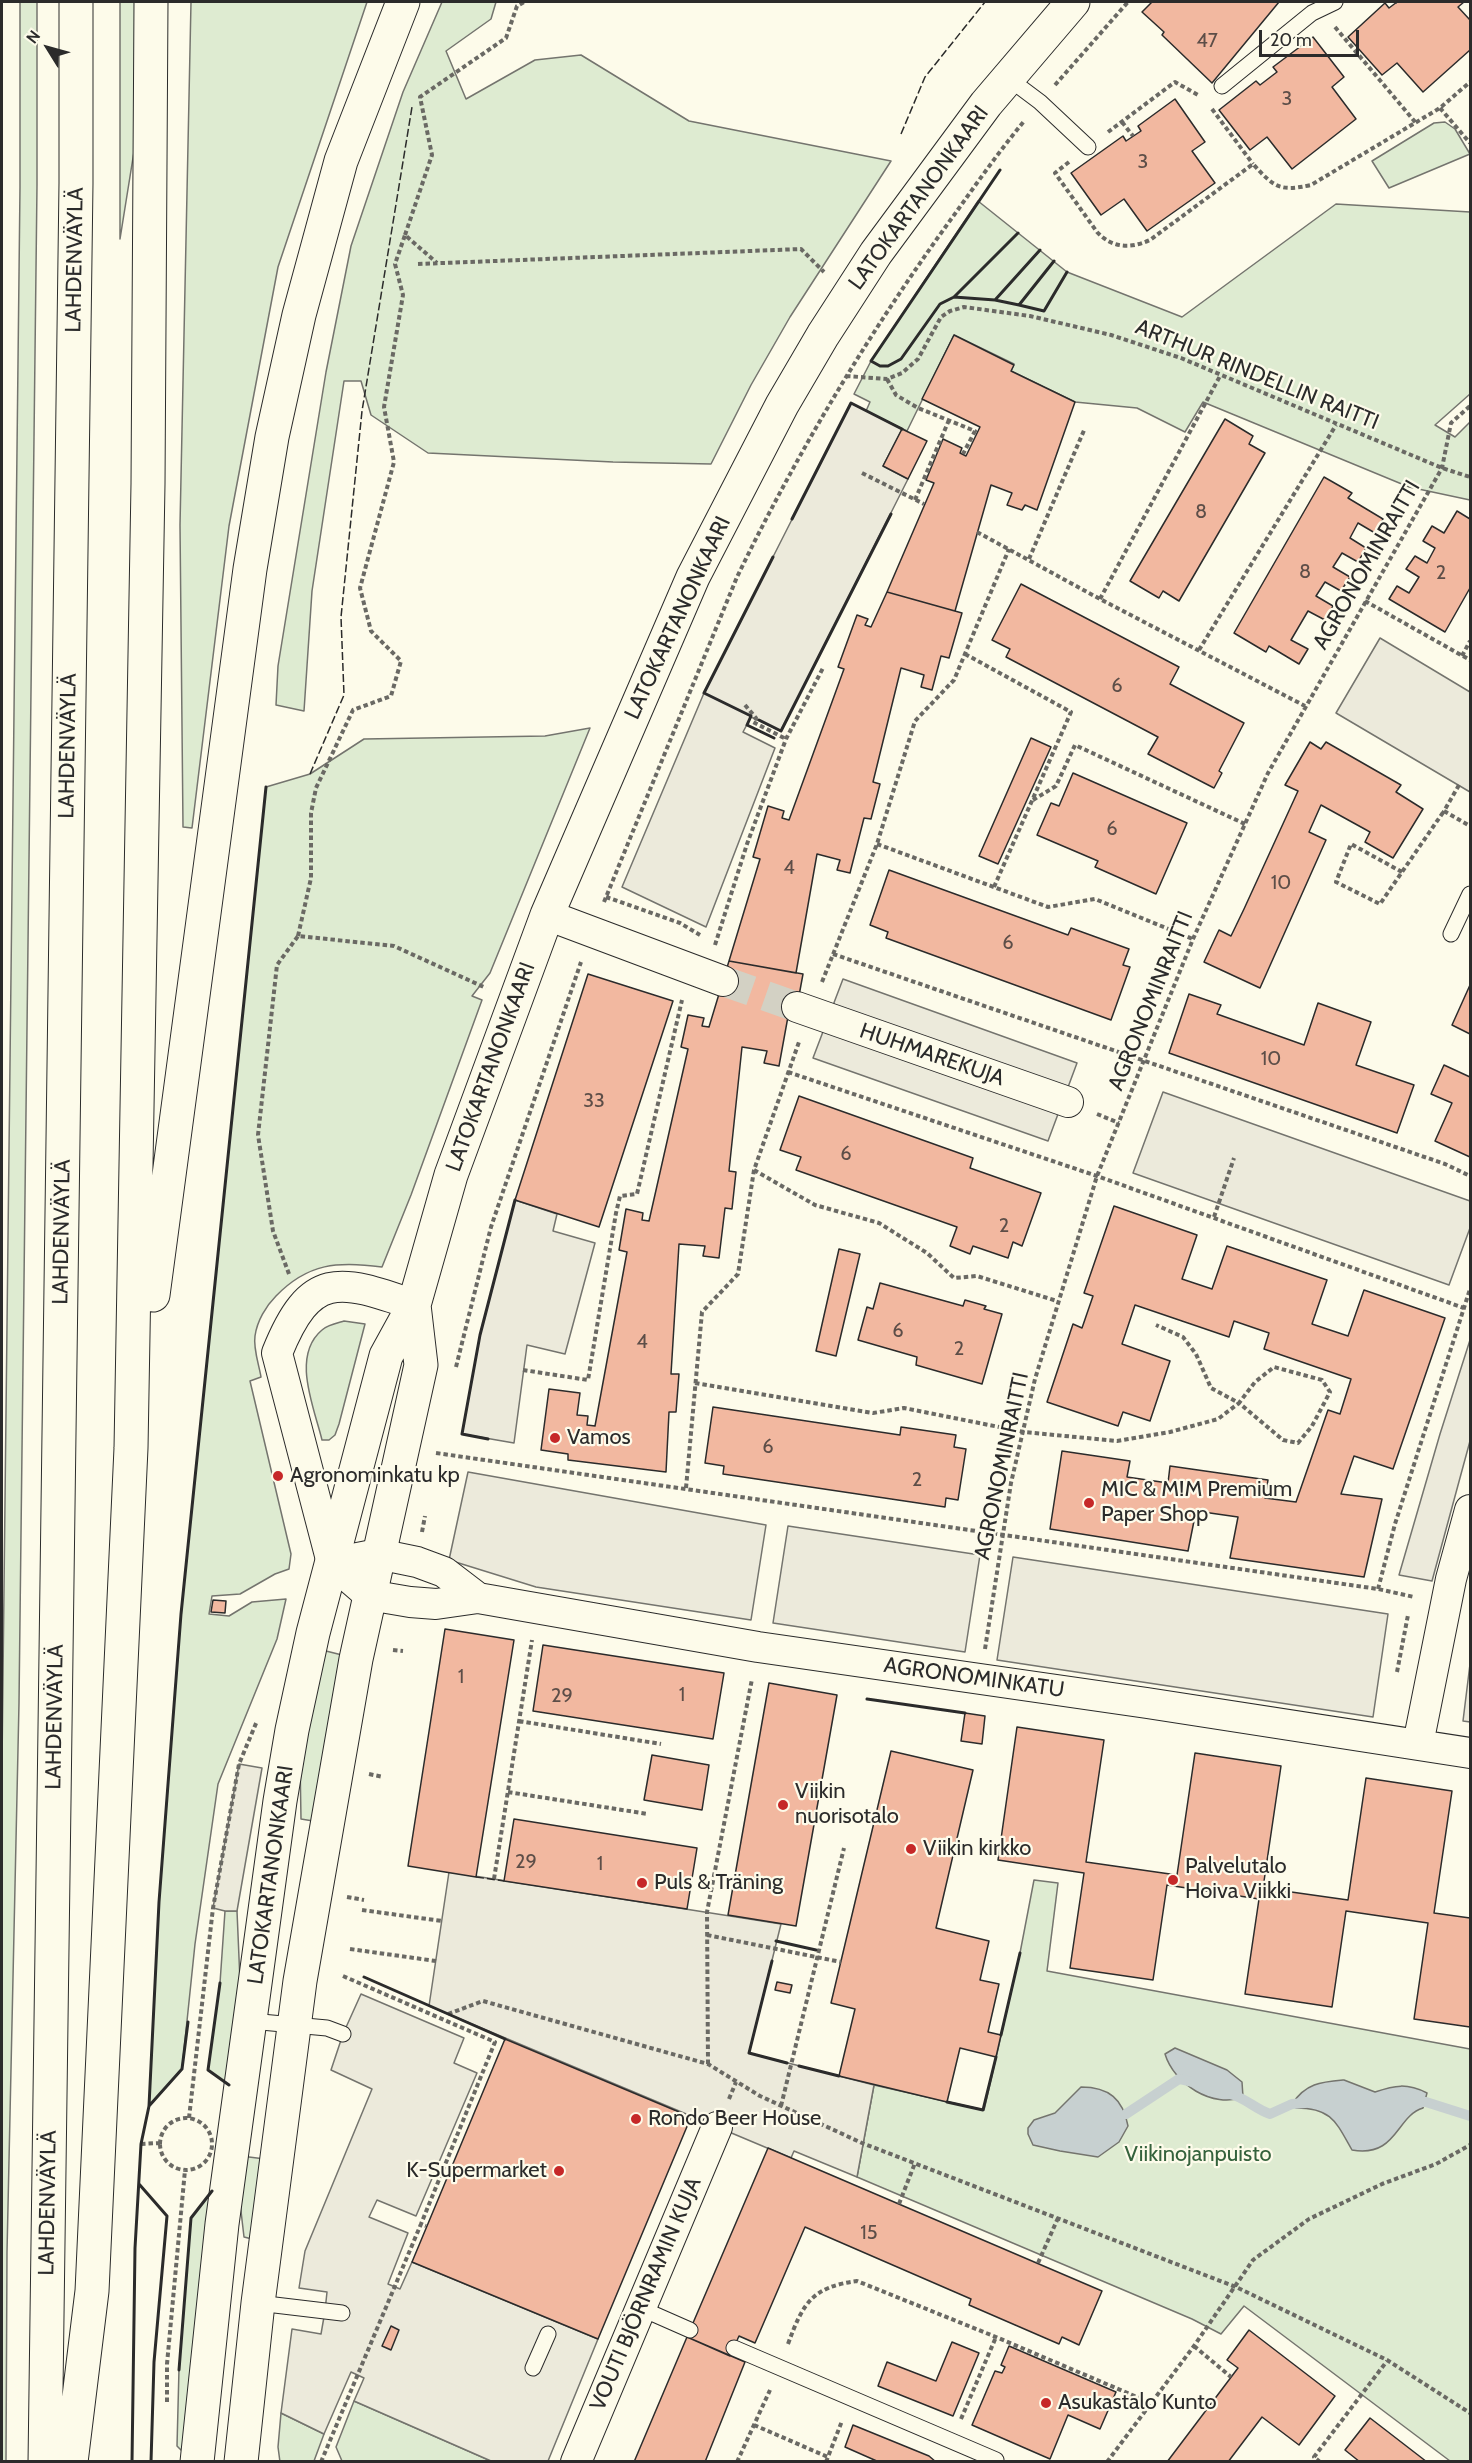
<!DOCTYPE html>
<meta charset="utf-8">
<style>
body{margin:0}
#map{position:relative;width:1472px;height:2463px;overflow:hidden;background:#fdfbea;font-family:Cabin,sans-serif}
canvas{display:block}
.frame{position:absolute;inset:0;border:3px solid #2b2b2b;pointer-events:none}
.north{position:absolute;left:18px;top:18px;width:60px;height:60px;-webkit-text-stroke:4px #fdfbea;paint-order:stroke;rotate:307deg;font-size:16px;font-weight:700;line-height:24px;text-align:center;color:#2b2b2b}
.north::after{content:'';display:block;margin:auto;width:21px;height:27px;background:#2b2b2b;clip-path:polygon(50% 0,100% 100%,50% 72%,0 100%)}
.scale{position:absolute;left:1259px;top:30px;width:100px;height:27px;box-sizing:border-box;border:3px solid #2b2b2b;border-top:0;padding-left:8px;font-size:18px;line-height:21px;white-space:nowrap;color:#2b2b2b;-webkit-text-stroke:4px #fdfbea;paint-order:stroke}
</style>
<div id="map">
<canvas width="1472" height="2463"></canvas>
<div class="frame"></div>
<div class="north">N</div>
<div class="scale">20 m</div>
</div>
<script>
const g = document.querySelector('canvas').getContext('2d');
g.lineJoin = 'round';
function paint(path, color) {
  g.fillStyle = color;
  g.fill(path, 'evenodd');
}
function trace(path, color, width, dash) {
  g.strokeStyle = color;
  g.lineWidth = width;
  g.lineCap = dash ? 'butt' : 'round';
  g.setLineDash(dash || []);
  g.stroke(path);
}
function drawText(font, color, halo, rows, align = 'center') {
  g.font = font + ' Cabin,sans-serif';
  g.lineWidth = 4.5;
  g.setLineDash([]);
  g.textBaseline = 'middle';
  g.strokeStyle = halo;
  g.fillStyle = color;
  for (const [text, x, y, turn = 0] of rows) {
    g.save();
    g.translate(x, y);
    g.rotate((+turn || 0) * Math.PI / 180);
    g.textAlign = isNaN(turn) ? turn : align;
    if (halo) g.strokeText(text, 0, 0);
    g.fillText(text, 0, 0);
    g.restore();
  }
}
const green = new Path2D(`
 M20,2H37V185L19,1703L7,2252L6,2461L2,2462V1762L20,187Z
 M120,2H139L140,114L120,239Z
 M191,2H367L278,267L229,526L192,828L183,827L180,525Z
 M442,2H496L491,19L446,51L466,99L535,60L581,55L689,121L891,161L790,317L751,385L711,464L613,462L428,453L371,415L361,381H344L312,591L304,711L276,705L278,666L326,372L351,246L403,92Z
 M1445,122L1455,129L1470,154L1389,188L1372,161L1434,123Z
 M978,201L1067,272L1182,317L1336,204L1470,212V394L1435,425L1455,437L1470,422V500L1409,487L1203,402L1185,432L1137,408L1075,402L1011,371L1014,364L954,335L907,431L866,411L870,402L854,394L871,361Z
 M590,728L490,973L472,996L482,1000L411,1195L382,1267C338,1261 308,1263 276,1296C266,1306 257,1321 255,1336C253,1348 259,1365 261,1377L250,1381L291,1554L289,1569L275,1574L240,1594L212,1596L209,1614L229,1616L252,1602L286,1599L277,1639L218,1784L195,1944L182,2069L149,2106L159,1902L181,1614L266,787L310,774L364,739L545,736Z
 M344,1321L365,1324L339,1424L335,1435L329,1440H322C314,1407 291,1356 322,1330C327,1325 337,1323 344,1321Z
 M322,1650L346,1656L313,1821L301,1819L300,1760Z
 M1034,1880L1058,1883L1047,1971L1470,2049V2461H1450L1244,2306L1221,2334L1192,2319L857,2177L874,2085L984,2110L1020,1953Z
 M225,1911H237L240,1981L229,2085L208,2070L220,1983Z
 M241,2156L265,2159L256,2240L244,2237L239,2194Z
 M216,2186L182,2451L177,2446L179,2369L191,2218Z
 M354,2401L491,2461H342L336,2447Z
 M281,2413L324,2434L314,2461L280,2462L278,2447Z`);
paint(green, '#deebd1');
trace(green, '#74746e', 1.5);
const parking = new Path2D(`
 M851,403L902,429L883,466L908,479L781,731L751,717L743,732L775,748L706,927L622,887L704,693Z
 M1380,638L1470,692V792L1336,713Z
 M843,979L1077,1063L1048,1141L813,1058Z
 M1163,1092L1470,1201V1228L1449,1285L1133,1173Z
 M515,1200L557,1214L553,1231L595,1243L565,1354L527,1345L514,1443L462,1434L480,1335Z
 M1470,1340V1441L1432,1581L1399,1575L1440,1434Z
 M468,1472L766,1525L751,1620L536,1587L449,1560Z
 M788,1526L980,1555L965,1652L773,1623Z
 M1013,1557L1388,1614L1373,1717L997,1660Z
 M1470,1664V1722L1463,1721Z
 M239,1764L262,1768L237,1911H225L213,1908Z
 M449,1872L781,1924L749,2053L874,2085L857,2177L794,2151L791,2158L429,2006Z
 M361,1994L464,2038L454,2063L477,2073L416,2216L377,2200L369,2217L408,2233L388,2284L400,2289L412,2262L598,2339L548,2461H491L354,2401L364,2378L351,2372L324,2434L281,2413L292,2329L321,2334L325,2311L327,2292L299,2288L305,2251L372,2089L331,2070L343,2034Z`);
paint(parking, '#eceadb');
trace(parking, '#74746e', 1.5);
const water = new Path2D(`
 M1175,2048L1227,2070L1242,2082L1243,2097C1213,2109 1174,2084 1165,2054Z
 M1344,2080L1375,2092C1395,2085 1407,2083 1427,2093L1423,2108C1396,2116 1397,2158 1352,2150C1336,2122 1332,2108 1296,2108L1292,2104C1306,2083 1321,2082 1344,2080Z
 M1081,2087C1109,2087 1123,2099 1128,2126L1119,2142L1098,2157L1060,2151L1033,2145L1028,2134V2128L1034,2120L1055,2113Z`);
paint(water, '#c7d0d0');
trace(water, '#74746e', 1.5);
trace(new Path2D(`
 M1230,2094C1246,2098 1255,2109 1270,2114L1292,2104L1305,2103
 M1414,2102H1426L1470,2116
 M1126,2114L1179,2079L1192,2082`), '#c7d0d0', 10);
const building = new Path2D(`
 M1152,2H1279L1212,83L1162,35L1164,32L1142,12Z
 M1397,2H1464L1458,7L1470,20V50L1423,92L1397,63L1382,75L1348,37L1385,3L1389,8Z
 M1313,37L1344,77L1332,87L1356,119L1292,169L1267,137L1250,150L1219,110L1256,81L1260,85L1277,72L1273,67Z
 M1175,99L1205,142L1192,151L1215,183L1147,231L1124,199L1101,215L1071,173L1123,136L1126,141L1141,131L1138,126Z
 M954,335L1014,365L1011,371L1075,402L1037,510L1025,505L1022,510L1007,505L1012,493L991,485L955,611L887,592L934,483L926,480L943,439L962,448L960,453L966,456L980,427L922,399Z
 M1225,419L1253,436L1249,444L1265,453L1179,601L1163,591L1159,598L1130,581Z
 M902,429L927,441L908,479L883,466Z
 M1324,477L1352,493L1348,498L1383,519L1375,533L1358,523L1350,538L1366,548L1358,562L1342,553L1333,567L1350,577L1341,591L1325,582L1316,596L1333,606L1325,620L1308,611L1291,640L1308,649L1299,664L1269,646L1266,652L1234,633Z
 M1457,511L1470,519V588L1445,632L1389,599L1397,586L1409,593L1419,577L1406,569L1415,556L1427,563L1435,548L1423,541L1432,526L1444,533Z
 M1021,584L1179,667L1170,684L1244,723L1219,771L1222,773L1214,788L1148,754L1158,737L1006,657L1010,649L992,640Z
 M887,592L962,613L949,658L941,656L932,690L921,687L924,675L901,668L873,782L880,784L871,819L864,818L850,873L837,870L840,860L817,854L796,973L729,961L760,859L753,857L768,806L784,811L782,818L789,820L844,669L838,667L857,615L868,619L865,625L871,627Z
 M1031,738L1051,747L998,864L979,856Z
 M1310,742L1321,749L1326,742L1401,785L1396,792L1423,809L1393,858L1365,842L1370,832L1321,805L1309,832L1326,840L1260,988L1204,962L1219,930L1231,936L1244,909L1298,791L1285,785Z
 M1073,773L1187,823L1156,894L1095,867L1098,861L1037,835L1051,803L1059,806Z
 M889,870L1068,935L1071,928L1129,949L1123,965L1130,967L1111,1020L886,938L888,932L870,925Z
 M729,961L803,974L796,1012L789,1011L779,1066L764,1063L767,1051L742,1047L729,1171L736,1172L732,1209L725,1208L719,1258L703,1256L705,1246L679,1244L671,1374H679L676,1412H669L666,1472L568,1460V1454L541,1450L549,1389L580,1393L577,1415L588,1416L587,1425L595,1426L627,1252L619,1250L626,1209L643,1213L642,1220L649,1221L688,1049L681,1047L688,1015L704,1018L702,1026L709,1027Z
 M588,974L673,1001L599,1227L515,1200Z
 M1470,985V1034L1452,1025Z
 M1189,994L1221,1005L1217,1014L1304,1045L1318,1003L1371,1022L1356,1065L1414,1085L1397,1133L1169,1053Z
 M1444,1065L1470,1077V1157L1435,1141L1452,1103L1431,1094Z
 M799,1096L973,1158L970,1168L1041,1193L1022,1246L1013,1242L1008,1258L973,1246L970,1254L950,1246L957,1227L796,1170L801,1157L780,1150Z
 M1114,1206L1197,1235L1182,1279L1212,1289L1227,1246L1327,1280L1312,1324L1348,1336L1364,1290L1445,1318L1393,1469L1354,1456L1341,1494L1382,1499L1364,1577L1230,1558L1238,1517L1196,1511L1188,1551L1050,1529L1062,1451L1130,1461L1127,1477L1168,1483L1170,1466L1268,1480L1265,1498L1296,1502L1328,1410L1340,1414L1351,1379L1264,1349L1269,1333L1234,1321L1229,1337L1135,1305L1122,1344L1170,1361L1150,1421L1123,1412L1118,1426L1047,1402L1073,1324L1082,1328L1093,1296L1084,1293Z
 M839,1249L860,1254L836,1356L816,1351Z
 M880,1283L963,1306L965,1300L986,1306L984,1309L1002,1314L982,1384L916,1365L917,1357L858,1340L867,1307L873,1309Z
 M713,1407L900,1435L901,1427L956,1435L954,1447L966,1449L958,1500L946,1498L945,1507L723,1474L724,1466L705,1463Z
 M213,1600L226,1601L225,1613L211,1612Z
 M445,1629L514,1640L476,1877L408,1866Z
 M543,1645L724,1673L713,1739L533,1711Z
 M769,1683L837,1695L796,1926L728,1915Z
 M965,1713L985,1716L982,1744L961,1741Z
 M1017,1727L1104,1740L1086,1862L1177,1875L1195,1753L1281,1766L1263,1888L1348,1900L1366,1778L1452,1791L1434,1913L1470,1918V2027L1414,2019L1428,1923L1346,1911L1332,2007L1245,1994L1259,1899L1167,1885L1153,1980L1070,1968L1084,1873L998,1860Z
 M891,1751L973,1770L936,1928L989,1941L980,1980L999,1984L988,2032L1001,2035L996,2057L960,2048L947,2102L839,2076L855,2009L831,2003Z
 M652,1755L709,1765L702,1810L644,1800Z
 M514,1819L697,1848L687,1909L504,1881Z
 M777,1982L792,1985L790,1993L775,1990Z
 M505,2039L691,2117L598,2339L412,2262Z
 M768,2148L1102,2291L1079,2345L1062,2337L1059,2344L969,2305L971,2299L805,2227L755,2343L739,2336L730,2356L687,2337Z
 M391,2326L399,2330L391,2350L382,2346Z
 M1249,2330L1335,2396L1299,2445L1262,2417L1228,2462H1167L1238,2368L1227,2360Z
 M687,2337L745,2362L705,2462H634Z
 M952,2342L979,2353L953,2416L878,2386L887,2362L936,2381Z
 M1009,2346L1116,2392L1100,2429L1068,2415L1050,2459L972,2425L995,2371L1002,2373L1005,2367L1001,2365Z
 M1370,2418L1427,2462H1360L1345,2450Z
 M853,2425L929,2456L936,2462H879L845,2447Z`);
paint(building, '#f2b8a0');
trace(building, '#2b2b2b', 1.5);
trace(new Path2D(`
 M723,981L797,1007`), '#d3d1c4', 30, [30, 15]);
const service = new Path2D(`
 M1008,78L1040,102L1088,147
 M1222,86L1312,13L1335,2
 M1451,934L1470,894
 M250,2021L327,2028L343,2034
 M258,2303L342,2313
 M640,2308L690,2330
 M734,2348L996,2460
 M533,2368L548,2334`);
const minor = new Path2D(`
 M547,915L723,981
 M797,1007L1068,1102
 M332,1563L369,1595L410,1602L436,1604L478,1598L758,1647L1147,1703L1470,1753
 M332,1563L277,1353C310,1271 338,1278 414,1305
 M332,1563L378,1554L417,1562L444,1572L478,1598
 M1418,1744L1451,1579L1470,1510
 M576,2462L717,2127`);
const tertiary = new Path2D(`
 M197,2462L222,2224L280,1801L292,1730L313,1633L386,1356L414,1305L451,1175L547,915L693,577L782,405L823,335L876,253L986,104L1073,2
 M241,2462L258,2303L300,1981L356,1659L421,1365L414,1305`);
const motorway = new Path2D(`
 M153,1295L250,569L272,437L299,315L341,161L403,2
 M45,2462L76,183V2
 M71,2462L92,2291L131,1448L148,484L151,2`);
trace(service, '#2b2b2b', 17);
trace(minor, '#2b2b2b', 32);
trace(tertiary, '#2b2b2b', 35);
trace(motorway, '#2b2b2b', 35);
trace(new Path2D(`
 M1396,2H1397
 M1335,27L1416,123
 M1055,85L1128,2
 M1440,108L1470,143
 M1212,109L1253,164
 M1122,122L1133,136
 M1108,132L1175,82L1198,95
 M1069,162L1055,173L1097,232C1112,248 1130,249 1150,240L1253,164C1274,187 1279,192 1311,185L1440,108L1470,82
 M405,235L432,155L420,97L506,38L517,6L524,2
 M418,264L801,249L824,272
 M846,376L887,379L902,373L918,359L941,317L950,311L964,307L1030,316L1111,335L1181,358L1442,468L1470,477
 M887,379L896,395L918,408L975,431L963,454
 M862,473L924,504
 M915,500L949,420
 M977,532L1100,599L1305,706
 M1029,559L1085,428
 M1100,599L1220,376
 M1365,601L1470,660
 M1199,650L1336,425
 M965,654L1071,712L994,887
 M1462,656L1470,641
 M745,705L756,718L753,722L786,739
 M1459,785L1444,811L1470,826
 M1033,800L1056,786L1075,745L1245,824
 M877,844L1048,907L1095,899L1193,939
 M1402,872L1351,844L1336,882L1380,904L1444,811
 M606,897L680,923L700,935
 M604,902L737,577C799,449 873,326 957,211C979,180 1001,149 1025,120
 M298,936L311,878V813L316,788L353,710L391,696L401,661L371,631L360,588L394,462L384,407L403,295L395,264L405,235L437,263
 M715,945L747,844L786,739L823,668
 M833,954L1445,1164L1470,1176
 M822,982L877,844L915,721L954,680L1009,549
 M788,1072L1097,1176L1464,1308
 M1097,1114L1119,1123
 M754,1170L815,1205L879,1223L927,1253L954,1278L977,1276L1057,1301
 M1214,1217L1234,1158
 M289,1274L273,1231L258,1135L277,965L298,936L394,946L486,988
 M456,1367L491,1227L581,962
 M523,1370L588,1380L616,1213L620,1196L637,1194L682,1000
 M695,1383L873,1413L904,1408L1024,1432L1117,1441L1170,1432L1218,1419L1239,1403L1283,1440L1298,1443L1312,1426L1330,1392L1322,1380L1274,1367L1255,1382L1239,1403L1211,1388L1196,1354L1183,1337L1156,1325
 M436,1453L1378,1589L1414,1597
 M686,1488L702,1312L738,1274L754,1170L799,1042
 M422,1532L425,1516
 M1378,1589L1395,1524L1470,1289
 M985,1649L1011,1483L1035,1379L1097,1176L1193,939L1268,773L1442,468L1451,423L1470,406
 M393,1650L403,1651
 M1397,1672L1408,1615
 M519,1721L661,1744
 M369,1774L383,1777
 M508,1792L648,1814
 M494,1879L532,1640
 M347,1897L364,1900
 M362,1910L442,1921
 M707,1935L841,1962
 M350,1949L436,1961
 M343,1976L495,2042L421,2224
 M448,2014L483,2001L708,2064L760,2096L862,2143L1236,2287L1387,2360L1470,2413
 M708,2064L707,1912L752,1679
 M729,2099L736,2082
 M781,2106L844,1848
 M189,2118L213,1908L239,1764L257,1721
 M160 2144a26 26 0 1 1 52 0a26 26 0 1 1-52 0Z
 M141,2144L160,2143
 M899,2204L915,2163
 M1038,2263L1058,2218
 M788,2344C803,2303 812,2287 857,2281L996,2337L1151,2403
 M1194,2346L1231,2377
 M167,2402V2364L185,2170
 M961,2419L996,2337
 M754,2425L828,2457
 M321,2462L421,2224L426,2226
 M737,2462L770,2390
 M826,2462L842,2421
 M1107,2462L1194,2346L1253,2260L1309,2219L1382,2184L1436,2164L1470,2145
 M1320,2462L1314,2457L1387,2361`), '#6a6964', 4, [4.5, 3]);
trace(service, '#fdfbea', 15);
trace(minor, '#fdfbea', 30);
trace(tertiary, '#fdfbea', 33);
trace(motorway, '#fdfbea', 33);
trace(new Path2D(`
 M901,134L925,77L985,2
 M310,774L344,695L341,617L362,411L412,107
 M476,1877L504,1881`), '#2b2b2b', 1.5, [8, 3]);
trace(new Path2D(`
 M1000,170L871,361L880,366H888L901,359L940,304L954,297L1018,233
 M954,297L995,300L1040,250
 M995,300L1019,305L1054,261
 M1019,305L1044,311L1067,272
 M792,519L851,403L902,429
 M773,557L704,693L751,716L747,725L774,738
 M759,720L781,731L891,514
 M488,1439L462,1434L480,1335L515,1200
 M867,1699L965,1713
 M776,1941L816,1950
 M772,1961L749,2053L787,2063
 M364,1977L505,2039
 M220,1983L208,2070L229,2085
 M1001,2035L1020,1953
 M799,2066L839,2076
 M947,2102L983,2110L996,2057
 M149,2106L182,2069L188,2022
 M139,2184L167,2216L154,2362L151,2462
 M179,2370L191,2218L212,2191
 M132,2462L135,2248L141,2144L149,2106L159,1902L181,1614L266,787`), '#2b2b2b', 3);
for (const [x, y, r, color] of [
 [555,1438,6,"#c62828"],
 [278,1476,6,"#c62828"],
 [1089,1503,6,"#c62828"],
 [783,1805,6,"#c62828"],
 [911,1849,6,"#c62828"],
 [1173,1880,6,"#c62828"],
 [642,1883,6,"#c62828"],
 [636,2119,6,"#c62828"],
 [559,2171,6,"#c62828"],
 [1046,2403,6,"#c62828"]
]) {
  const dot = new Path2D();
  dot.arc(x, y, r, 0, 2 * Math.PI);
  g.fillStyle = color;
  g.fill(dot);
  trace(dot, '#fdfbea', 2);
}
drawText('20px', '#5d4e48', null, [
 ["47",1207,41],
 ["3",1287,99],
 ["3",1143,162],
 ["8",1201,512],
 ["8",1305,572],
 ["2",1441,573],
 ["6",1117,686],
 ["6",1112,829],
 ["4",789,868],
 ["10",1281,883],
 ["6",1008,943],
 ["10",1271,1059],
 ["33",594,1101],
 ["6",846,1154],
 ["2",1004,1226],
 ["6",898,1331],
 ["4",642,1342],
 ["2",959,1349],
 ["6",768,1447],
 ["2",917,1480],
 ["1",461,1677],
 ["1",682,1695],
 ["29",562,1696],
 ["29",526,1862],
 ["1",600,1864],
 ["15",869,2233]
]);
drawText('22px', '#2b2b2b', '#fdfbea', [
 ["LATOKARTANONKAARI",919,198,-54],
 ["LAHDENVÄYLÄ",75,260,-89],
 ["ARTHUR RINDELLIN RAITTI",1257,375,22],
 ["AGRONOMINRAITTI",1367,565,-60],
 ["LATOKARTANONKAARI",678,618,-65],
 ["LAHDENVÄYLÄ",68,746,-89],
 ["AGRONOMINRAITTI",1151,1001,-68],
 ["HUHMAREKUJA",932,1055,19],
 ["LATOKARTANONKAARI",491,1067,-70],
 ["LAHDENVÄYLÄ",62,1232,-89],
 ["AGRONOMINRAITTI",1002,1466,-78],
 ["AGRONOMINKATU",974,1678,8],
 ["LAHDENVÄYLÄ",55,1717,-89],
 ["LATOKARTANONKAARI",271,1875,-82],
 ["LAHDENVÄYLÄ",48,2203,-89],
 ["VOUTI BJÖRNRAMIN KUJA",646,2294,-67]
]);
drawText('22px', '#2b2b2b', '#fdfbea', [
 ["Vamos",567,1438],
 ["Agronominkatu kp",290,1476],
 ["MIC & M!M Premium",1101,1490],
 ["Paper Shop",1101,1515],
 ["Viikin",795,1792],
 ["nuorisotalo",795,1817],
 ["Viikin kirkko",923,1849],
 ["Palvelutalo",1185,1867],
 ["Hoiva Viikki",1185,1892],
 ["Puls & Träning",654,1883],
 ["Rondo Beer House",648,2119],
 ["K-Supermarket",547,2171,"right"],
 ["Asukastalo Kunto",1058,2403]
], 'left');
drawText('22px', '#34623c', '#fdfbea', [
 ["Viikinojanpuisto",1198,2155]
]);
</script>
